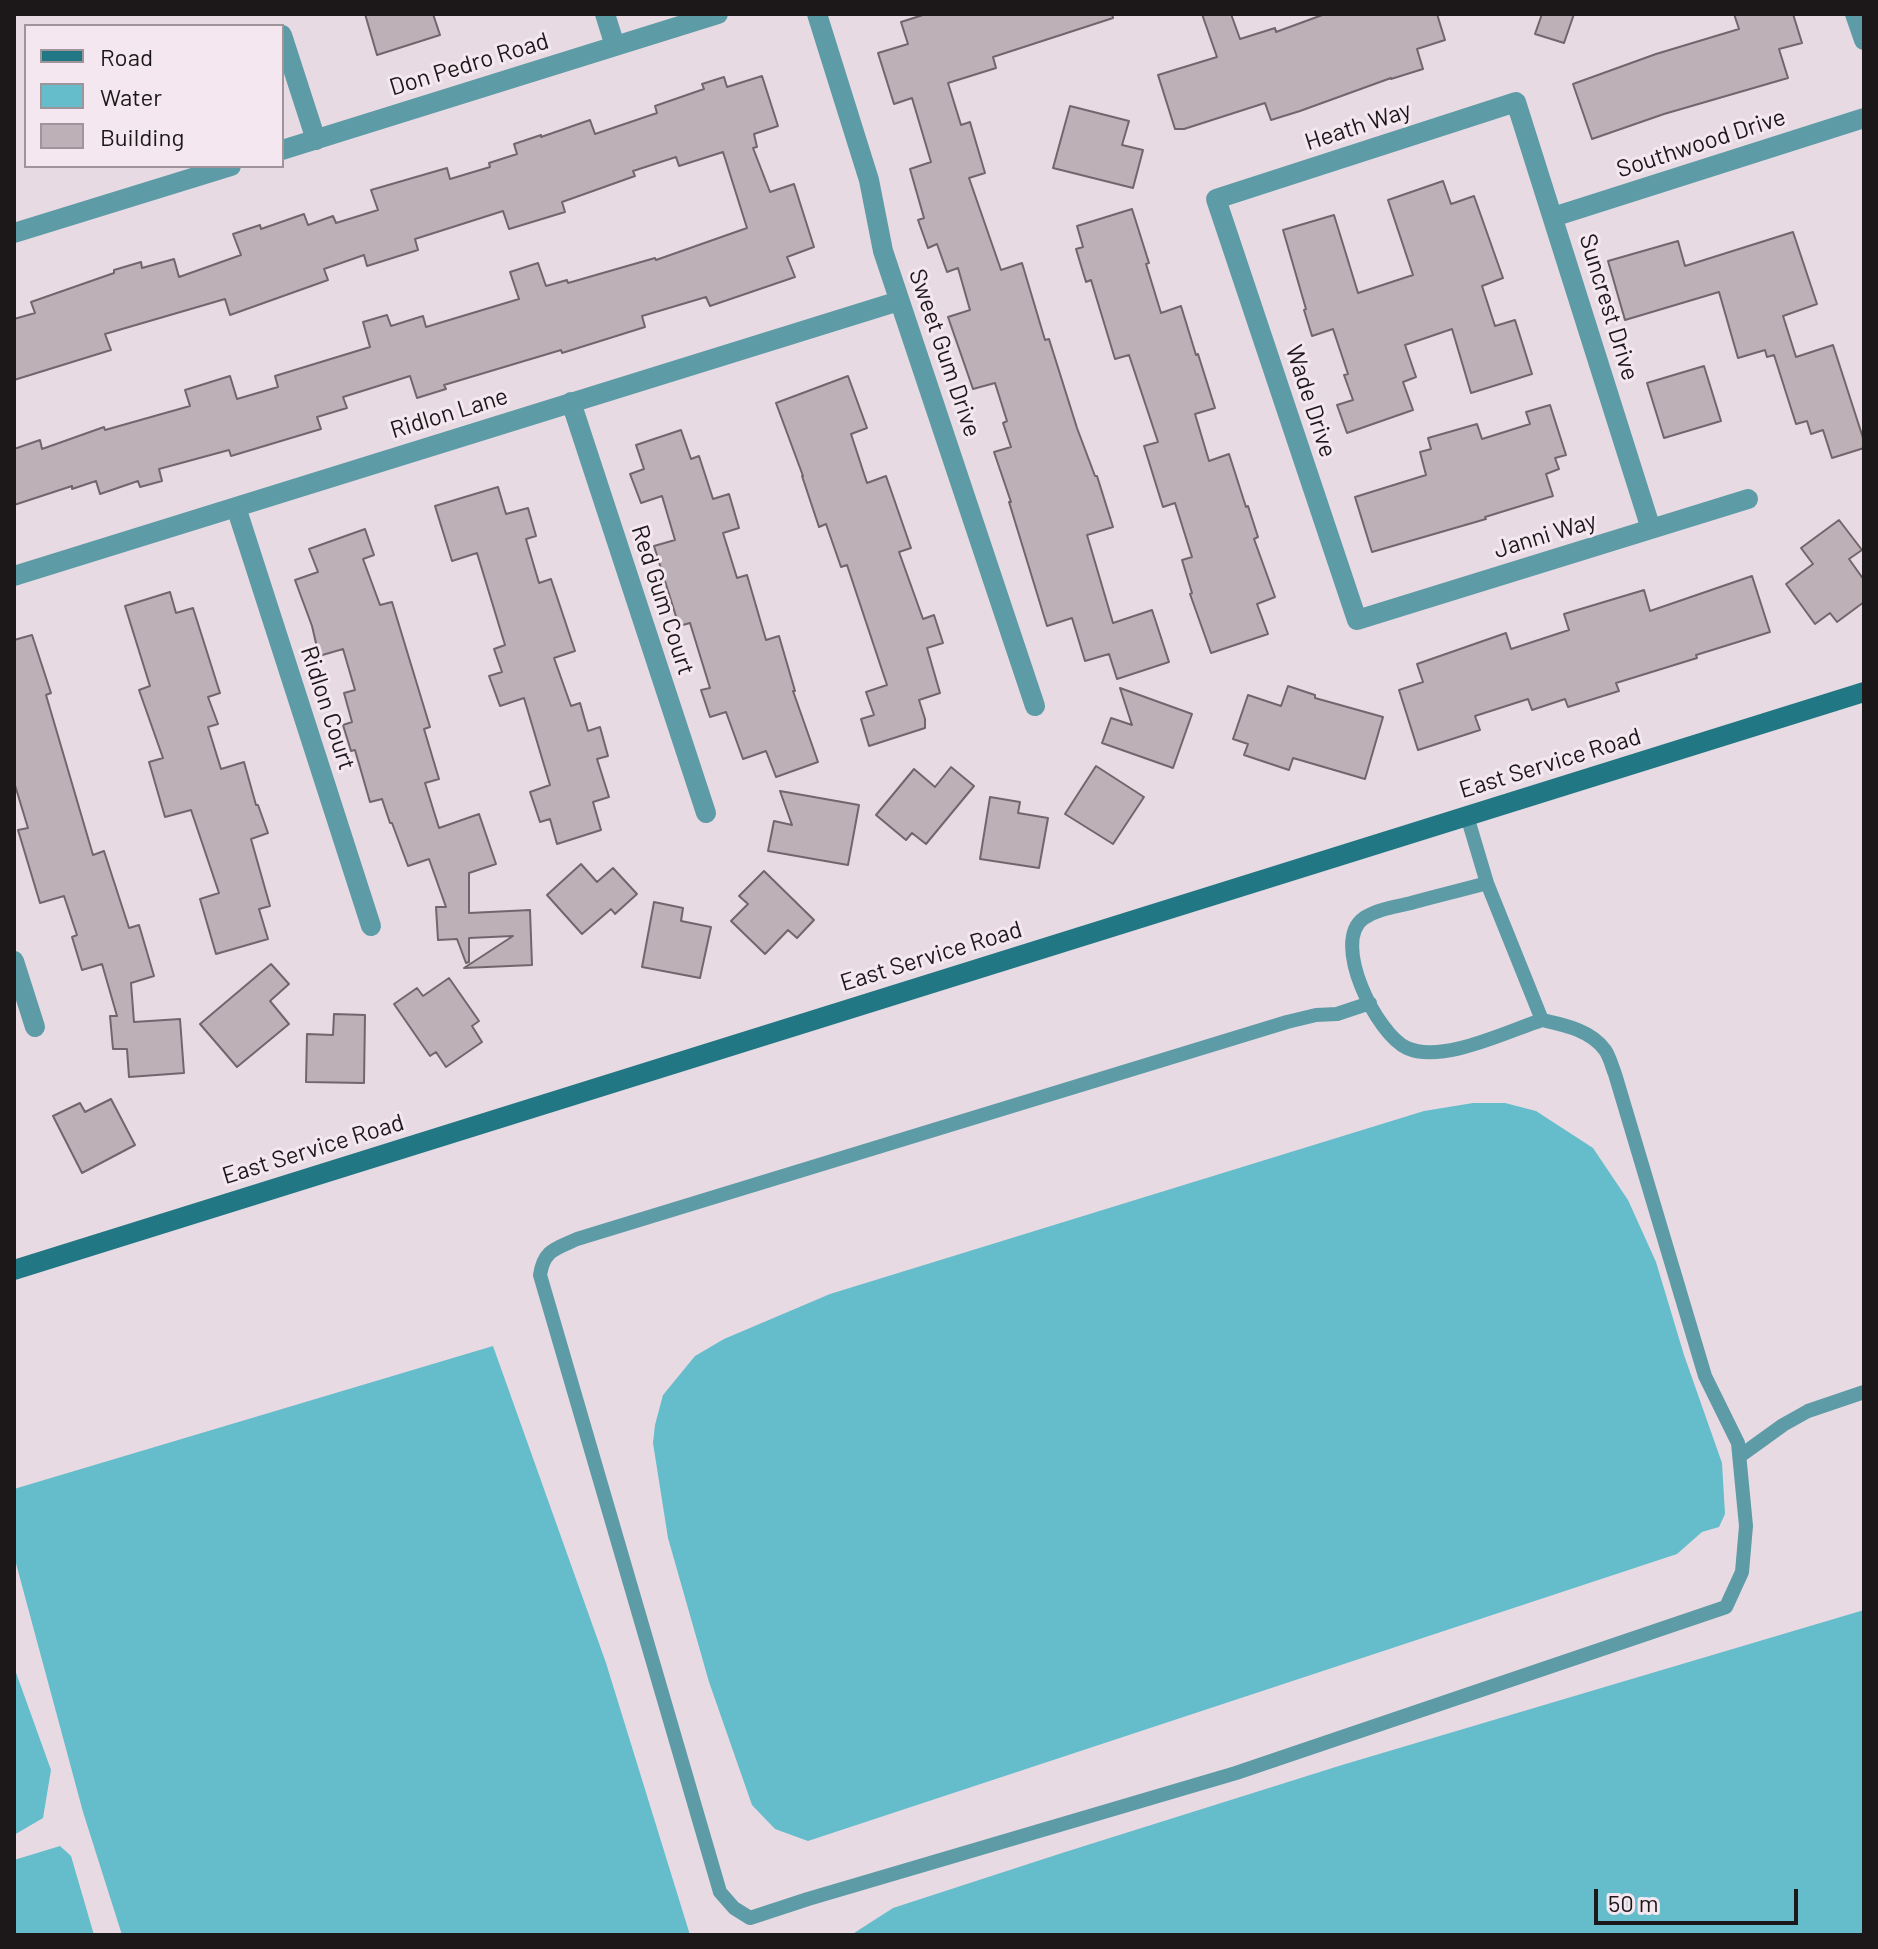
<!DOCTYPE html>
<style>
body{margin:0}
#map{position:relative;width:1878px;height:1949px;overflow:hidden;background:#e8dae2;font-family:Barlow,sans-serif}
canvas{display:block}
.frame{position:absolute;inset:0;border:16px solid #1c181a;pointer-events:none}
.legend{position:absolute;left:24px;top:24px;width:260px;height:144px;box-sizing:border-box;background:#f5e7ef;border:2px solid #9e949a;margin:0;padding:10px 14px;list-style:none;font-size:24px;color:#1c181a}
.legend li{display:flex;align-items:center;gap:16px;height:40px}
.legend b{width:40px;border:2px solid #9e949a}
.scale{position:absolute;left:1594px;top:1889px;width:204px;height:36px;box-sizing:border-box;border:4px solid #1c181a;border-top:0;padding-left:10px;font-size:24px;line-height:28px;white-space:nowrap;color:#1c181a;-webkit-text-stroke:6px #f5e7ef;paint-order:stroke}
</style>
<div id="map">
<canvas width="1878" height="1949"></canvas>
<div class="frame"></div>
<ul class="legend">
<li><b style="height:10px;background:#227784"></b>Road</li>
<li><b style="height:22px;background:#65bdcc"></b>Water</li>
<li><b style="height:22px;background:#bdb0b7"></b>Building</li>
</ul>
<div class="scale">50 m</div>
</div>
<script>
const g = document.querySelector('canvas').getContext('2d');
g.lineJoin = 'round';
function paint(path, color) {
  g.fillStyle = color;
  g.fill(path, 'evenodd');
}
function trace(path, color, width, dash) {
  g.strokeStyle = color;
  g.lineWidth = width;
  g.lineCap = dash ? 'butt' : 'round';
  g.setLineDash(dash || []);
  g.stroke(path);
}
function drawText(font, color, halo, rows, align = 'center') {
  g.font = font + ' Barlow,sans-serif';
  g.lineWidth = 6;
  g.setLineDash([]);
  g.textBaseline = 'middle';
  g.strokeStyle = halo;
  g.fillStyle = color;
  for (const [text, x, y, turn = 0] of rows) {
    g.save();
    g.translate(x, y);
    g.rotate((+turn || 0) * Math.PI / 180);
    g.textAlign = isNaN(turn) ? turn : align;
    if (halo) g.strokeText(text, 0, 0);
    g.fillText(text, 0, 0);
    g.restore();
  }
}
paint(new Path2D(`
 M1473,1103H1505L1536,1111L1593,1148L1628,1200L1656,1262L1684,1355L1722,1463L1725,1514L1719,1527L1702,1532L1677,1554L808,1841L775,1829L752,1805L709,1682L668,1538L653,1443L655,1425L663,1395L695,1356L724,1339L830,1294L1424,1111Z
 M493,1346L606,1663L690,1935H122L83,1812L14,1556V1489Z
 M1864,1610V1935H851L893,1908L1062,1853L1342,1765Z
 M14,1667L51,1770L43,1818L14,1835Z
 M60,1846L71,1856L94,1935H14V1860Z`), '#65bdcc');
const building = new Path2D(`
 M365,14H433L440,35L377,55Z
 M926,14H1112L1113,18L993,57L996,68L948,83L961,125L970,122L985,173L969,178L1001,270L1022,263L1045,340L1049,339L1077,428L1095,476H1097L1113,527L1087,535L1113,623L1152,610L1169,662L1117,679L1109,654L1085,661L1072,618L1047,626L1009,502H1011L994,452L1011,447L1003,423L1007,421L995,383L973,389L948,317L970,310L958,268L947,272L937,244L928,248L918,220L924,218L910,169L931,162L912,98L894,104L878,53L908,44L901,22Z
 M1202,14H1231L1240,39L1275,28L1276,32L1325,14H1437L1445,40L1417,49L1423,69L1391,79V78L1300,111L1271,120L1265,103L1184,129H1175L1158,75L1217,57Z
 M1542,14H1574L1564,43L1535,34Z
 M1734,14H1793L1802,43L1779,49L1788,78L1664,114L1592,139L1573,84L1656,54L1739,29Z
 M762,76L778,126L754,134L757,147L753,148L770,192L794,184L814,247L787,257L795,277L710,306L706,297L642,316L645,327L562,353L561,350L444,385L446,389L417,398L410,376L343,397L347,408L317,417L321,429L231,456L229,450L159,469L162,481L140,487L138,481L100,494L96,481L72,489V486L14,505V449L40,440L42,449L104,427L105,430L190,406L185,390L230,376L237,399L278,387L275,376L370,347L363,322L387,315L391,326L423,316L426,327L519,299L510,272L538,263L546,286L567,280L568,283L655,258L656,260L747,228L723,152L679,166L676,157L633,171L635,176L562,202L565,212L509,229L503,211L415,239L418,250L367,266L364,255L324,269L328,280L230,315L225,299L105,334L111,350L14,380V319L35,313L31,302L114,273V270L141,262L142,268L174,259L179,277L241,255L233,234L260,225L261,229L304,214L308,225L333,216L336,223L378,210L371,190L447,168L450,179L490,167L489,163L517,154L514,144L541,135V137L590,120L595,134L657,113L655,106L704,89L702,84L724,77L727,87Z
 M1070,106L1129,121L1122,145L1143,150L1133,188L1053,168Z
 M1443,181L1451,204L1474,196L1503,278L1482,286L1495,326L1515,320L1532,374L1471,393L1452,329L1405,345L1416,377L1403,382L1413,410L1347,433L1337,405L1353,400L1344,375L1348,374L1333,329L1312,336L1304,310L1306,309L1283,230L1334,215L1358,293L1413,275L1388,200Z
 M1132,209L1149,263L1146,264L1161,313L1181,306L1196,355L1198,354L1215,408L1195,414L1209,461L1229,454L1246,507L1248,506L1258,537L1254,539L1275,597L1257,604L1268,634L1211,653L1190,594L1192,593L1182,560L1192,557L1175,503L1163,507L1144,446L1158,442L1129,355L1115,359L1091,280L1086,282L1076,249L1083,247L1077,226Z
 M1793,232L1817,304L1783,316L1796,357L1833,345L1864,441V448L1832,458L1823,430L1811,434L1807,421L1796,424L1774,355L1767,357L1765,350L1738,358L1719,292L1625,320L1608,261L1678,241L1685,266Z
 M1704,366L1721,421L1664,438L1647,383Z
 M848,376L867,428L851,434L867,483L886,476L911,548L899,552L923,619L934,615L943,643L927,648L940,693L919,700L925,719V728L869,746L861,719L874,715L866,692L887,685L847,565L841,567L826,524L819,527L802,476H803L776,403Z
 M1550,405L1566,455L1555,458L1559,469L1546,474L1553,496L1485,517L1486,519L1372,552L1355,497L1426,475L1420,452L1431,449L1428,438L1477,424L1482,439L1530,424L1526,412Z
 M681,430L691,459L699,456L713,499L729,494L739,528L723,533L737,578L747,575L766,640L779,636L795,691H793L818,762L776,777L766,751L743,759L726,712L710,717L701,690L710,688L690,623L679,626L654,546L675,540L662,496L641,503L630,474L644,469L636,445Z
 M498,487L506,514L528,508L536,536L526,539L539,583L551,579L575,651L554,658L571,706L580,703L588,731L600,727L608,756L597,759L609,797L593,802L601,830L557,844L550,819L540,822L530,792L550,785L524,698L500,706L489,676L502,672L494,649L505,645L477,553L452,561L435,506Z
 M1839,520L1862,550L1849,559L1864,580V602L1837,622L1830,613L1815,624L1786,584L1813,564L1801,548Z
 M365,529L374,555L363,559L380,605L392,602L430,727L424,729L439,779L425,783L439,828L479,814L496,864L469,873V913L530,910L532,965L464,968L513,936L469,938V962L466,963L457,939L438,940L436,907H446L429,859L408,866L392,823H390L382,799L370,802L355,750L351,751L343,725L352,722L344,693L355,690L343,649L319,656L312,626L295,580L318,572L309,549Z
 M1752,576L1770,632L1696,655L1697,658L1616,683L1619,691L1568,707L1565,699L1532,710L1528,699L1475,716L1480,730L1418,750L1399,690L1423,682L1417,664L1506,633L1511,649L1569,630L1564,614L1644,590L1650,611Z
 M170,592L176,613L193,608L220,693L208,697L218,724L208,727L221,769L244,762L256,805H258L268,833L251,839L270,906L259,909L268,939L216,954L200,899L219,893L191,810L165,817L149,762L163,758L139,690L150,686L125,606Z
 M32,635L51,693L46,695L93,855L104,851L129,928L139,925L154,976L131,983L134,1022L180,1019L184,1073L129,1077L127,1049H113L110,1016H117L102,964L82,970L72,937L77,935L64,896L40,903L18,830L28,828L14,782V640Z
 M1288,686L1315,695V698L1383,717L1365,779L1293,758L1289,770L1244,755L1248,744L1233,739L1248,695L1281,706Z
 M1120,688L1192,714L1173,768L1102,743L1111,718L1132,725Z
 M1096,766L1144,797L1113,844L1065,814Z
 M951,767L974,786L926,844L912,833L906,840L876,815L914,769L935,787Z
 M780,791L859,805L848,865L768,851L774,821L792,825Z
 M990,797L1020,802L1018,813L1048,818L1039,868L980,859Z
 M581,864L597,882L613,868L637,894L615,914L611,909L582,934L547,895Z
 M764,871L814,920L797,938L788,930L765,954L731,921L748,904L739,896Z
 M654,902L683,908L681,921L711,927L700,978L642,967Z
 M271,964L289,984L270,1001L289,1024L237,1067L200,1024Z
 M449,978L479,1021L472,1026L482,1042L446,1067L436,1052L430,1056L394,1004L417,988L423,996Z
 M334,1014L365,1015L364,1083L306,1082L307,1034L333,1035Z
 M111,1099L135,1145L82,1173L53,1116L80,1103L85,1112Z`);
paint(building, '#bdb0b7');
trace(building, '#72666d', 2);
trace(new Path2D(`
 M1467,816L1487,883C1462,890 1436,896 1411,903C1395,907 1378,909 1364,918C1330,941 1377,1035 1407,1048C1442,1064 1508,1031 1542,1020L1487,883
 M1370,1003L1337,1014L1316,1015L1287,1022L577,1239C555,1249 544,1250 540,1275L720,1892L734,1908L750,1918L808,1899L1236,1773L1726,1607L1742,1572L1746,1526L1738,1443L1705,1376L1615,1074C1612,1067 1610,1057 1605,1050C1591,1030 1564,1025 1542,1020
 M1740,1456L1783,1425L1808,1411L1864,1392`), '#5d9ba6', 14);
trace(new Path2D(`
 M605,14L615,46
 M817,14L869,180L883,251L1035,706
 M1855,14L1864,40
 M282,35L316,140
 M282,150L718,14
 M1553,217L1864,118
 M14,233L231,166
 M571,402L706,813
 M236,507L371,926
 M1651,529L1516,102L1216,199L1357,620L1748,499
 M14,576L899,301
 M14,961L35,1027`), '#5d9ba6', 20);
trace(new Path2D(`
 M14,1270L1864,692`), '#227784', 20);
drawText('24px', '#1c181a', '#f5e7ef', [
 ["Don Pedro Road",469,64,-17],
 ["Heath Way",1358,126,-18],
 ["Southwood Drive",1701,143,-18],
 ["Suncrest Drive",1609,307,73],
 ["Sweet Gum Drive",945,353,71],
 ["Wade Drive",1311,401,72],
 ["Ridlon Lane",449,413,-17],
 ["Janni Way",1545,535,-17],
 ["Red Gum Court",663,600,72],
 ["Ridlon Court",328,708,72],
 ["East Service Road",1550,763,-17],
 ["East Service Road",931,956,-17],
 ["East Service Road",313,1149,-17]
]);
</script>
